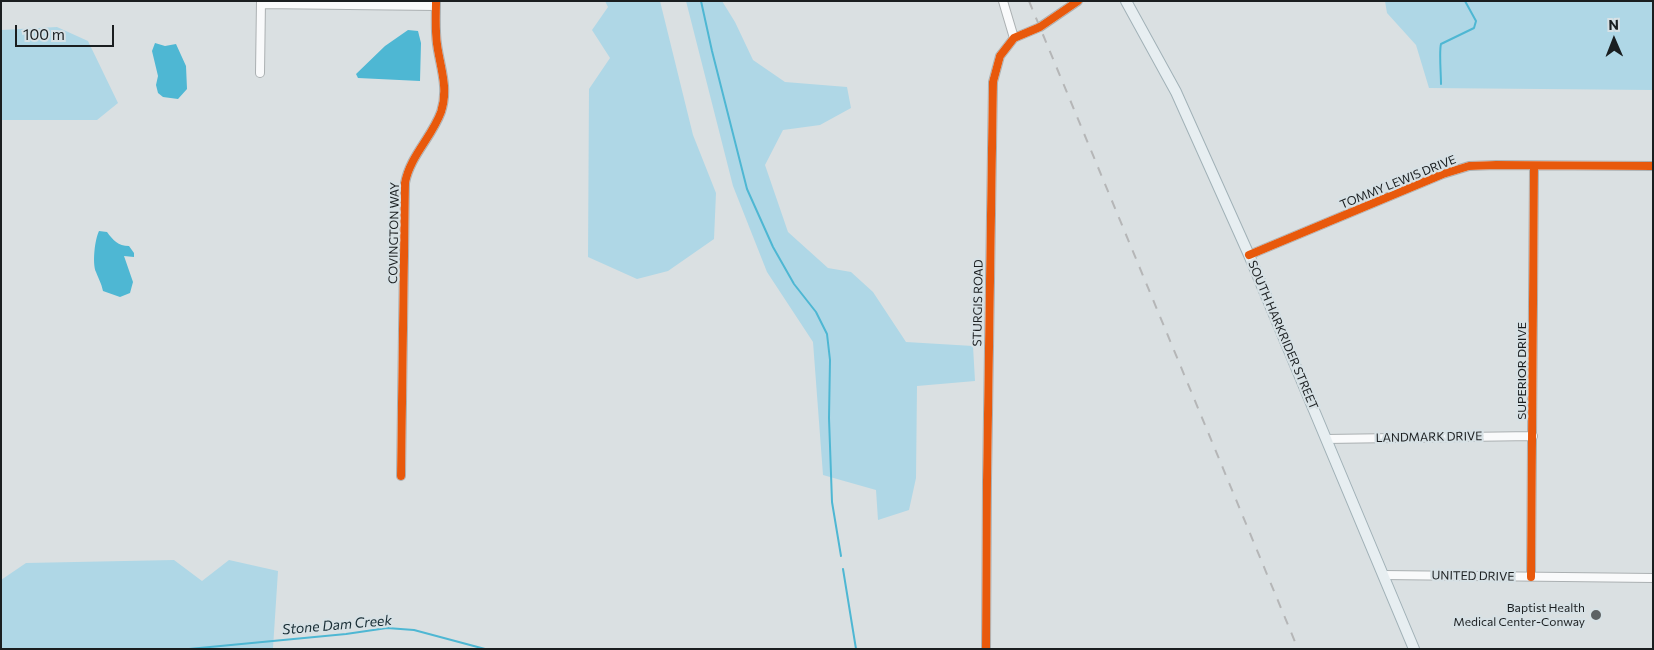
<!DOCTYPE html>
<style>
body{margin:0}
#map{position:relative;width:1654px;height:650px;overflow:hidden;background:#dae0e2;font-family:Commissioner,sans-serif}
canvas{display:block}
.frame{position:absolute;inset:0;border:2px solid #1a1e20;pointer-events:none}
.north{position:absolute;left:1589px;top:15px;width:50px;height:50px;-webkit-text-stroke:4px #d7e1e5;paint-order:stroke;rotate:359deg;font-size:14px;font-weight:700;line-height:20px;text-align:center;color:#1a1e20}
.north::after{content:'';display:block;margin:auto;width:18px;height:22px;background:#1a1e20;clip-path:polygon(50% 0,100% 100%,50% 72%,0 100%)}
.scale{position:absolute;left:15px;top:25px;width:99px;height:22px;box-sizing:border-box;border:2px solid #1a1e20;border-top:0;padding-left:6px;font-size:15px;line-height:18px;white-space:nowrap;color:#1a1e20;-webkit-text-stroke:4px #d7e1e5;paint-order:stroke}
</style>
<div id="map">
<canvas width="1654" height="650"></canvas>
<div class="frame"></div>
<div class="north">N</div>
<div class="scale">100 m</div>
</div>
<script>
const g = document.querySelector('canvas').getContext('2d');
g.lineJoin = 'round';
function paint(path, color) {
  g.fillStyle = color;
  g.fill(path, 'evenodd');
}
function trace(path, color, width, dash) {
  g.strokeStyle = color;
  g.lineWidth = width;
  g.lineCap = dash ? 'butt' : 'round';
  g.setLineDash(dash || []);
  g.stroke(path);
}
function drawText(font, color, halo, rows, align = 'center') {
  g.font = font + ' Commissioner,sans-serif';
  g.lineWidth = 4.5;
  g.setLineDash([]);
  g.textBaseline = 'middle';
  g.strokeStyle = halo;
  g.fillStyle = color;
  for (const [text, x, y, turn = 0] of rows) {
    g.save();
    g.translate(x, y);
    g.rotate((+turn || 0) * Math.PI / 180);
    g.textAlign = isNaN(turn) ? turn : align;
    if (halo) g.strokeText(text, 0, 0);
    g.fillText(text, 0, 0);
    g.restore();
  }
}
paint(new Path2D(`
 M605,1H660L693,135L716,193L714,239L668,271L637,279L588,257L589,89L610,58L592,30L608,7Z
 M686,1H722L735,22L753,60L785,82L847,87L851,108L820,125L783,130L765,165L788,232L828,268L851,272L873,292L906,342L973,346L975,381L917,386L916,478L909,510L878,520L876,490L823,475L813,342L767,272L733,186Z
 M1385,1H1653V90L1429,88L1416,45L1387,13Z
 M57,27L88,41L118,103L97,120H1V30Z
 M174,560L202,581L229,560L278,571L273,648L1,649V580L26,563Z`), '#afd7e6');
paint(new Path2D(`
 M408,30L418,31L421,43L420,81L358,78L356,74L385,46Z
 M155,43L165,46L176,44L186,66L187,89L178,99L163,97L158,93L156,85L158,76L152,51Z
 M99,231L107,232C113,240 118,246 129,246L134,253V257L124,256L133,282L130,293L120,297L103,291C101,282 99,280 96,272C92,263 95,239 99,231Z`), '#4eb7d3');
trace(new Path2D(`
 M701,1L712,51L747,189L773,247L794,284L816,312L827,334L830,360L829,418L832,502L841,556
 M1441,84C1441,74 1439,51 1441,44L1474,28L1476,21L1465,1
 M843,569L856,649
 M189,649L346,634L387,628L414,630L485,649`), '#4eb7d3', 2);
const minor = new Path2D(`
 M1003,1L1014,38
 M261,4L436,6
 M260,73L261,1
 M1249,255L1443,174L1469,166L1496,165L1653,166
 M1326,439L1533,436
 M401,476L405,183C410,156 432,137 441,112C449,88 440,67 437,44C435,30 436,15 436,1
 M1383,575L1653,578
 M1531,577L1534,166
 M986,649L987,480L993,82L1000,56L1014,38L1040,27L1078,1`);
const major = new Path2D(`
 M1126,1L1176,92L1249,255L1414,649`);
trace(minor, '#abb0b2', 10);
trace(major, '#a1b1b7', 12);
trace(minor, '#f9fafb', 8);
trace(major, '#e7eef1', 10);
trace(new Path2D(`
 M1029,1L1298,649`), '#b5b6b7', 2, [9, 9]);
trace(new Path2D(`
 M1249,255L1443,174L1469,166L1496,165L1653,166
 M401,476L405,183C410,156 432,137 441,112C449,88 440,67 437,44C435,30 436,15 436,1
 M1531,577L1534,166
 M986,649L987,480L993,82L1000,56L1014,38L1040,27L1078,1`), '#e8590c', 8);
for (const [x, y, r, color] of [
 [1596,615,6,"#5d6264"]
]) {
  const dot = new Path2D();
  dot.arc(x, y, r, 0, 2 * Math.PI);
  g.fillStyle = color;
  g.fill(dot);
  trace(dot, '#d7e1e5', 2);
}
drawText('12px', '#1a1e20', '#d7e1e5', [
 ["TOMMY LEWIS DRIVE",1398,182,-22],
 ["COVINGTON WAY",394,233,-89],
 ["STURGIS ROAD",978,303,-89],
 ["SOUTH HARKRIDER STREET",1283,335,67],
 ["SUPERIOR DRIVE",1522,371,-90],
 ["LANDMARK DRIVE",1429,437,-1],
 ["UNITED DRIVE",1473,576,1]
]);
drawText('12px', '#1a1e20', '#d7e1e5', [
 ["Baptist Health",1585,608],
 ["Medical Center-Conway",1585,622]
], 'right');
drawText('italic 14px', '#182d35', '#d7e1e5', [
 ["Stone Dam Creek",337,625,-5]
]);
</script>
